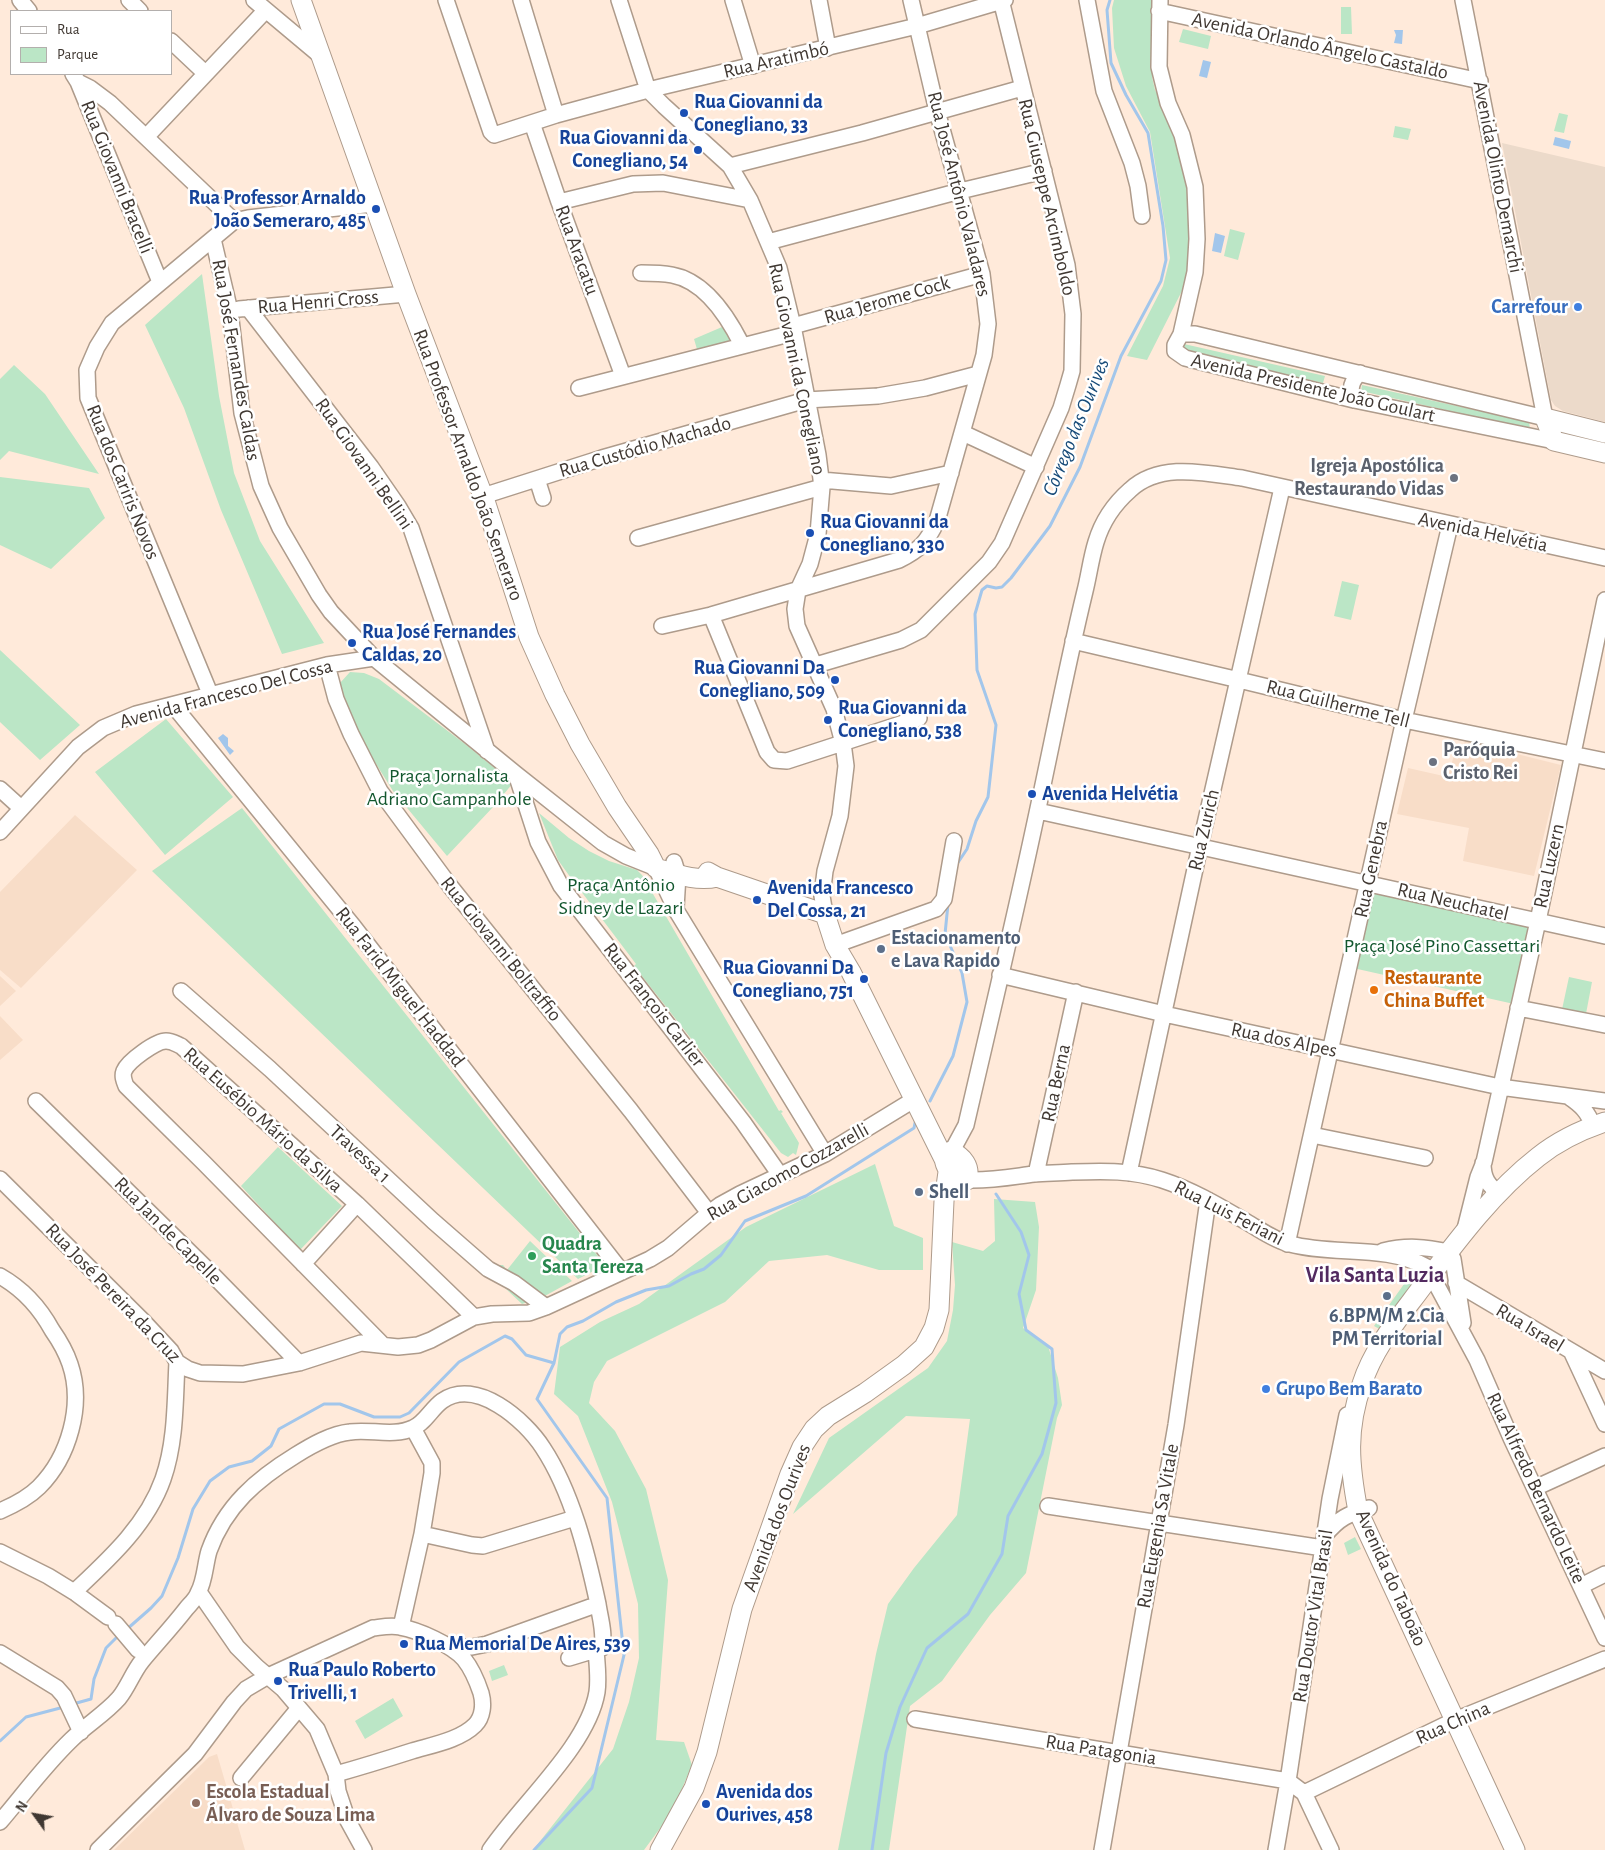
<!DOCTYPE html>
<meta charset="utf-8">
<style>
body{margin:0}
#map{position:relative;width:1605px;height:1850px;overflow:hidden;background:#ffeada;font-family:"Alegreya Sans",sans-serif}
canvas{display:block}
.legend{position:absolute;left:10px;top:10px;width:162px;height:65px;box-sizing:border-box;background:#fff;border:1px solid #b3afad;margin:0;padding:6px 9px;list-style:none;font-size:15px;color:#403832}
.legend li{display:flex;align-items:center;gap:10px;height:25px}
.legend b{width:25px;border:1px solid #b3afad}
.north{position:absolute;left:10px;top:1790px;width:50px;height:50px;-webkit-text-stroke:4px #fff;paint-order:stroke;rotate:302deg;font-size:14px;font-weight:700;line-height:20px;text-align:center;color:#403832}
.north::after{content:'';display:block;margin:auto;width:18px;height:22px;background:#403832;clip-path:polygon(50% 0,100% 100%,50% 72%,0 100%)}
</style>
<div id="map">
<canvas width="1605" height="1850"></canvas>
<ul class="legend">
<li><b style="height:6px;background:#fff"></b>Rua</li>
<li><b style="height:14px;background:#bbe6c6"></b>Parque</li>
</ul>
<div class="north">N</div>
</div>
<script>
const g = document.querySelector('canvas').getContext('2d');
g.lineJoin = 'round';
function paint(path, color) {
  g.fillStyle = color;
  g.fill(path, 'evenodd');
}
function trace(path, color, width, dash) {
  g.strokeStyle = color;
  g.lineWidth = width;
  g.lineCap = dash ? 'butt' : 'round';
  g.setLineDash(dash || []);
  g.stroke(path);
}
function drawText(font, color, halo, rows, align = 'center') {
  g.font = font + ' "Alegreya Sans",sans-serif';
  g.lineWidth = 5;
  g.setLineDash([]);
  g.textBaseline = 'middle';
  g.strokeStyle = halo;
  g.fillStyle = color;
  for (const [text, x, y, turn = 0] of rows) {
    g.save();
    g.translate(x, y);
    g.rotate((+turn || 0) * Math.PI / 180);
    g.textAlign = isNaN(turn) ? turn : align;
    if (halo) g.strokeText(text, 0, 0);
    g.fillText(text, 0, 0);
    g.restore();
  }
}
paint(new Path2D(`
 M1502,143L1605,167V422L1563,411L1555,406L1551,400Z`), '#ecdaca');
paint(new Path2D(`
 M1465,741L1561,765L1534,876L1463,861L1469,828L1397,814L1408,768L1448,777L1454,755L1460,757Z
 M75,815L137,870L21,988L0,970V892Z
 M0,976L16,991L0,1006Z
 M0,1016L23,1040L0,1060Z
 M217,1754L245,1850H114L209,1757Z`), '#f8ddc8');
paint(new Path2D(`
 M1114,0H1152V77L1155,90L1178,134L1187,170L1192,218L1188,279L1147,360L1127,356L1163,286L1170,258L1150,132L1126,86L1114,48L1112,8Z
 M1341,7H1351L1352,34H1341Z
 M1183,29L1211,36L1208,49L1179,42Z
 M1559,113L1568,115L1564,133L1554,131Z
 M1395,126L1411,129L1408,140L1393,137Z
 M1230,229L1245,233L1238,260L1224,256Z
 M202,274L219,396L234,473L260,541L324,643L282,654L221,510L184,408L145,325Z
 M729,324L740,342L699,356L694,339Z
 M1184,344L1325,376L1323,383L1183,351Z
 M14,365L45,394L99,474L9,451L0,460V379Z
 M1362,385L1529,422L1530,429L1361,391Z
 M0,477L89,488L105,518L51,569L0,545Z
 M1342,581L1359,585L1351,620L1334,616Z
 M0,650L80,725L40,760L0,722Z
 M350,672L364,673L379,679L465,744L513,783L494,806L447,856L393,791L356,732L341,698L340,683Z
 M166,719L233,797L165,855L95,772Z
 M242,808L605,1265L578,1279L152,871Z
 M539,813L569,838L589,851L609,861L637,870L642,875L779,1111L781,1110L783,1112L781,1113L799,1143L796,1155L793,1153L788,1157L781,1153L634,966L636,964L568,874L558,860Z
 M1371,887L1532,923L1514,1004L1353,968Z
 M1569,977L1592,982L1585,1019L1561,1014Z
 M278,1147L342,1206L300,1250L241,1186Z
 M875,1164L894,1226L923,1238V1270H879L827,1255L769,1261L725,1302L607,1361L594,1382L589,1403L615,1431L646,1489L668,1580L656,1740L684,1742L692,1765L672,1812L644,1850H533L613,1749L629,1702L639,1658L638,1604L612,1502L578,1416L554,1394L560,1347L600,1322L639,1304L746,1227Z
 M994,1199L1035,1202L1039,1227L1036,1290L1023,1328L1048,1346L1058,1378L1062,1405L1057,1418L1026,1573L990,1615L942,1681L910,1706L889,1850H838L876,1654L888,1604L914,1568L957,1515L970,1419L906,1416L793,1514L829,1438L928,1368L947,1341L953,1310L955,1285L952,1242L983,1251L995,1241Z
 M530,1241L572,1281L543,1297L522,1304L489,1273L490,1265H503L507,1270Z
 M1417,1266L1423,1270L1385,1332L1374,1326Z
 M1355,1537L1361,1549L1348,1555L1344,1543Z
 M504,1665L508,1675L492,1681L489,1671Z
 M393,1698L403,1716L365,1739L355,1721Z`), '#bbe6c6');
paint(new Path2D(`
 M1394,30H1403L1402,44L1394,43L1396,35Z
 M1203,60L1211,62L1207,78L1199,76Z
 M1555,137L1571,141L1569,149L1553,145Z
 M1215,233L1225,236L1221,253L1212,251Z
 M223,734L228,738V746L234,751L230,755L218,738Z`), '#a2c6eb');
trace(new Path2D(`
 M957,864L967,849L976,821L988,797L996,725L977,670L975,614L982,590L987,586L996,588L1002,587L1011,578L1050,526L1080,467L1121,356L1161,281L1166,260L1163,226L1148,133L1126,95L1111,63L1107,10L1110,0
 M930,1101L953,1056L967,1002L962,973L945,934L948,904
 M126,1630L151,1608L162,1596L178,1558L193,1509L210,1481L229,1467L252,1461L271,1446L279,1429L324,1404H340L374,1417H400L409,1413L459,1362L505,1336L512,1339L526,1355L554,1363L560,1334L567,1327L583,1321L616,1302L646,1290L669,1286L691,1274L704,1269L721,1255L745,1221L806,1196L914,1128L916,1118
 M73,1704L91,1699L94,1679L106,1648L119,1635
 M0,1741L26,1717L64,1707
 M534,1850L592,1788L624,1655L607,1498L537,1399L554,1363
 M872,1850L886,1753L900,1707L927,1648L968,1614L1002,1554L1008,1516L1042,1454L1056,1403L1052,1349L1026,1330L1019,1294L1029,1255L1021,1232L996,1194`), '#a2c6eb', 3);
const minor = new Path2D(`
 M20,0L29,11
 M129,0L140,11
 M254,0L322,57
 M446,0L491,132L494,135L556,115L648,90L917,26L1005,0
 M521,0L556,115
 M619,0L648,90L664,106L730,166L750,200L779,268L793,326L818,455L822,487L818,534L810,564L798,590L795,609L797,626L834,709L843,743L846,766L840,816L825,871L822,896L825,914
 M733,0L753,66
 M819,0L828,48
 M1087,0L1104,91L1132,163L1138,186L1142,216
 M1160,0L1159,67L1168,103L1182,135L1195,187L1197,239L1195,272L1181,334
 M1463,0L1545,418L1195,334H1181L1175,345V351L1185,358L1354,400L1554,441
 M1159,11L1480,81
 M171,41L205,73
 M73,74L78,82L160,282
 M78,82L90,88L110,103L234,221
 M532,123L559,202L623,376
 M147,136L265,11
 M730,166L862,133L1022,88
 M559,202L633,184L663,183L750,200
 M213,239L230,311L242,413L261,486L280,528L319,595L331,612L374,658L516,774L603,843L626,856L656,868L676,910L825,1154
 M768,242L960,191L1044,171
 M641,273C651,273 662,273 672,275C705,281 728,317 742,345
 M248,308L371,467L398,506L411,528L487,751
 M239,309L406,294
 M793,326L982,274
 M579,388L793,333
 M1354,400C1349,389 1351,381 1360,373
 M963,433L1036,467
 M537,479L543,498
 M821,480L891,486L951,473
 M483,496L602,458L806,400L878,396L925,388L978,374
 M638,538L822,487
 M711,615L767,752L774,760L787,761L919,718
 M662,626L711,615L899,560C920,550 927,542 937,521L984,355L988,324L982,274L937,111L911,0
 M1073,641L1239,680L1404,720L1605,761
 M327,665L336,699L351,734L380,791L450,886L631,1111L709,1213
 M816,665L901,640L921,630L989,562L1002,543L1061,408L1068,385L1072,371L1073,314L1067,265L1001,0
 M211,696L88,398L87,370L97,347L112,323L234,221L248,218L373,204
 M173,705L354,927L622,1272
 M516,774L538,842L561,886L743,1122L780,1175
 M0,789L21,808
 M1038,811L1605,936
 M0,832L78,747L103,728L136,714L327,665L374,658
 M674,862L678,875L676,908
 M835,945L936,909L944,899L954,841
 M1000,975L1164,1014L1500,1087L1605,1101
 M181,991L270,1069L433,1221L488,1269L514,1283L546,1307
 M1518,1008L1605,1025
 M1569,1097C1581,1105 1588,1112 1593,1126
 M36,1101L209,1271L299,1363
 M1312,1135L1425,1158
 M952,1151L966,1125C990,1021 1015,917 1037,813C1053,739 1067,665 1085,591C1089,575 1091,558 1096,542C1102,522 1114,504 1130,490C1160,462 1205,473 1242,478L1605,558
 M1483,1163C1483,1178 1488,1186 1500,1193
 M1129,1173L1200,846L1282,488
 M1036,1174L1076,992
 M0,1179L144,1322L171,1351L177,1362L188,1369L200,1373L243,1374L299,1363L361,1343L398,1347L418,1345L431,1340L474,1317L492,1314L529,1313L546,1307L650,1259L668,1248L709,1213L720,1205L740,1194L825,1154L915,1099
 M967,1180C991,1181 1011,1177 1034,1174C1047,1173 1060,1173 1072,1172C1103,1171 1132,1170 1162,1180C1193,1190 1221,1207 1250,1224C1262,1231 1276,1241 1290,1244C1335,1256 1384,1244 1427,1267L1477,1360L1511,1438L1605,1638
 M1464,1233L1478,1177L1484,1162L1538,921L1605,600
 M1287,1244L1404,720L1450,525
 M1383,1251C1406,1245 1426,1247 1449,1252L1453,1259L1463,1323
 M303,1264L357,1204
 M0,1276C23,1289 40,1308 52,1330C59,1340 66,1352 70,1364C84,1405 69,1457 39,1487C28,1498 14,1505 0,1511
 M1456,1283L1605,1371
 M382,1344L204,1163L126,1086C124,1081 122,1076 124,1071C128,1061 156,1041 166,1041C172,1041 176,1044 181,1046L357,1204L474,1317
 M1572,1353L1605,1424
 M1535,1488L1605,1456
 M1048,1506L1323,1548
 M422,1534L472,1545L483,1546L575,1518
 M1325,1535C1339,1518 1348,1514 1369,1508
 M0,1552L48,1576L74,1592L108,1617
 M1581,1586L1605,1574
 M74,1592C108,1560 147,1525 163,1479C176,1442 175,1401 177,1362
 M199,1592L237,1647L257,1667L283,1689L317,1729L336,1774L338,1791L348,1821L364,1850
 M116,1624L138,1650
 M401,1627L422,1534L432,1473V1463L413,1428
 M450,1647H472L487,1644L590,1607
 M0,1653L57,1688L64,1696L81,1732
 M915,1719L1288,1781L1304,1793L1331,1850
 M241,1778L299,1708
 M1304,1793L1455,1720L1605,1659
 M0,1822C23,1795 45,1765 71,1740C86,1725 105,1714 119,1698C128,1687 133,1672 142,1661C157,1643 172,1627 186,1609C190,1604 196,1599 198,1593C205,1581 205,1564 209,1551C225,1506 257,1479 296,1455C312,1445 331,1434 350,1432C370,1429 394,1437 413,1428C425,1423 431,1409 442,1401C476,1377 525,1420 543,1448C572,1492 587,1553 598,1604C600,1618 605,1633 602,1648L569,1658
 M98,1850L195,1754L234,1702L246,1689L268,1676L373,1628C382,1627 391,1625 400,1627C418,1630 452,1645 464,1659C472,1669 477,1681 481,1693C484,1704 483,1717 475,1725C460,1740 432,1745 412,1751C387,1759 361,1767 336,1774
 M490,1850C521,1804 588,1746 597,1692C599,1678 597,1664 596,1650
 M1102,1850L1176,1425L1208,1200
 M1276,1850L1288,1781L1330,1499L1347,1415`);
const major = new Path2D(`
 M301,0L406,294L485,501L529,637L555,695L580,744L617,807L649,854L656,868C676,874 697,882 717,877
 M1545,418L1554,441L1605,453
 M1545,418L1605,433
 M708,872L717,877L825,914L835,945L851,972L944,1159
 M951,1151C963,1157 971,1166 967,1180C953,1177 947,1173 944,1159Z
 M660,1850L694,1788L707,1752L742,1609L790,1474L802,1447L814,1429L828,1416L865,1393L904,1365L924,1347L934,1328L939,1310L944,1201L948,1172
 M1515,1850L1358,1511C1349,1464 1346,1429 1362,1384C1374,1347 1399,1318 1422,1287C1456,1242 1493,1192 1538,1157C1558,1141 1581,1130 1605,1122`);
trace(minor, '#ae9b8b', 18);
trace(major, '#ae9b8b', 21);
trace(minor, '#fff', 15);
trace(major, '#fff', 19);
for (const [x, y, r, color] of [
 [684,113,5,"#1a4fb4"],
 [698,150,5,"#1a4fb4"],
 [376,209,5,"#1a4fb4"],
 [1578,307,5,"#3f7fe0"],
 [1454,478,5,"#6b7280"],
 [810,533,5,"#1a4fb4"],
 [352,643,5,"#1a4fb4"],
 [835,680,5,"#1a4fb4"],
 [828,720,5,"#1a4fb4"],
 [1433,762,5,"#6b7280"],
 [1032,794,5,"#1a4fb4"],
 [757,900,5,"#1a4fb4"],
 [881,949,5,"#5c6f8a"],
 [864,979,5,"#1a4fb4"],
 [1374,990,5,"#e8710a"],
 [919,1192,5,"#5c6f8a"],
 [532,1256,5,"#2e9e5b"],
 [1387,1296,5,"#5c6f8a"],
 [1266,1389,5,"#3f7fe0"],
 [404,1644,5,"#1a4fb4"],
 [278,1681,5,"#1a4fb4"],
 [196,1803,5,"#8d6e63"],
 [706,1804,5,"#1a4fb4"]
]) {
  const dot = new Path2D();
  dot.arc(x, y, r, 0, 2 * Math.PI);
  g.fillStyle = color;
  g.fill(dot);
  trace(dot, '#fff', 2);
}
drawText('20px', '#403832', '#fff', [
 ["Avenida Orlando Ângelo Gastaldo",1320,46,12],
 ["Rua Aratimbó",776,60,-13],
 ["Rua Giovanni Bracelli",117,177,68],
 ["Avenida Olinto Demarchi",1498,177,79],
 ["Rua José Antônio Valadares",959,194,76],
 ["Rua Giuseppe Arcimboldo",1047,197,77],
 ["Rua Aracatu",577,250,70],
 ["Rua Jerome Cock",887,300,-16],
 ["Rua Henri Cross",318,302,-5],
 ["Rua José Fernandes Caldas",236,360,80],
 ["Rua Giovanni da Conegliano",797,369,78],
 ["Avenida Presidente João Goulart",1313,388,13],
 ["Rua Custódio Machado",645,447,-16],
 ["Rua Giovanni Bellini",364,464,55],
 ["Rua Professor Arnaldo João Semeraro",468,465,70],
 ["Rua dos Cariris Novos",123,482,68],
 ["Avenida Helvétia",1483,532,12],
 ["Avenida Francesco Del Cossa",226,694,-15],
 ["Rua Guilherme Tell",1338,704,14],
 ["Rua Zurich",1204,830,-77],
 ["Rua Luzern",1549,866,-78],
 ["Rua Genebra",1371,869,-78],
 ["Rua Neuchatel",1453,902,13],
 ["Rua Giovanni Boltraffio",501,949,51],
 ["Rua Farid Miguel Haddad",400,987,52],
 ["Rua François Carlier",654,1005,52],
 ["Rua dos Alpes",1284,1040,12],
 ["Rua Berna",1056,1083,-78],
 ["Rua Eusébio Mário da Silva",263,1120,42],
 ["Travessa 1",360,1154,43],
 ["Rua Giacomo Cozzarelli",788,1172,-29],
 ["Rua Luis Feriani",1229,1213,27],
 ["Rua Jan de Capelle",168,1231,45],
 ["Rua José Pereira da Cruz",113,1293,46],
 ["Rua Israel",1530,1328,31],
 ["Rua Alfredo Bernardo Leite",1536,1488,65],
 ["Avenida dos Ourives",777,1518,-69],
 ["Rua Eugenia Sa Vitale",1158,1526,-80],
 ["Avenida do Taboão",1391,1578,66],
 ["Rua Doutor Vital Brasil",1313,1616,-81],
 ["Rua China",1453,1723,-24],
 ["Rua Patagonia",1101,1750,9]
]);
drawText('bold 20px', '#164399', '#fff', [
 ["Rua Giovanni da",694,102],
 ["Conegliano, 33",694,125],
 ["Rua Giovanni da",688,138,"right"],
 ["Conegliano, 54",688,161,"right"],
 ["Rua Professor Arnaldo",366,198,"right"],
 ["João Semeraro, 485",366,221,"right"],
 ["Rua Giovanni da",820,522],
 ["Conegliano, 330",820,545],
 ["Rua José Fernandes",362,632],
 ["Caldas, 20",362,655],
 ["Rua Giovanni Da",825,668,"right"],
 ["Conegliano, 509",825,691,"right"],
 ["Rua Giovanni da",838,708],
 ["Conegliano, 538",838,731],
 ["Avenida Helvétia",1042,794],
 ["Avenida Francesco",767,888],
 ["Del Cossa, 21",767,911],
 ["Rua Giovanni Da",854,968,"right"],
 ["Conegliano, 751",854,991,"right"],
 ["Rua Memorial De Aires, 539",414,1644],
 ["Rua Paulo Roberto",288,1670],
 ["Trivelli, 1",288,1693],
 ["Avenida dos",716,1792],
 ["Ourives, 458",716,1815]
], 'left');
drawText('bold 20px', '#366cbe', '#fff', [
 ["Carrefour",1568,307],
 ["Grupo Bem Barato",1276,1389,"left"]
], 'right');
drawText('bold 20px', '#5b616d', '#fff', [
 ["Igreja Apostólica",1444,466],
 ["Restaurando Vidas",1444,489],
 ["Paróquia",1443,750,"left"],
 ["Cristo Rei",1443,773,"left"]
], 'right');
drawText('20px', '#12572e', '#fff', [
 ["Praça Jornalista",449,776],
 ["Adriano Campanhole",449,799],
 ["Praça Antônio",621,885],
 ["Sidney de Lazari",621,908],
 ["Praça José Pino Cassettari",1442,946]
]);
drawText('bold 20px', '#4e5e75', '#fff', [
 ["Estacionamento",891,938],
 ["e Lava Rapido",891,961],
 ["Shell",929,1192],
 ["6.BPM/M 2.Cia",1387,1316,"center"],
 ["PM Territorial",1387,1339,"center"]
], 'left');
drawText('bold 20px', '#c56008', '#fff', [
 ["Restaurante",1384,978],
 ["China Buffet",1384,1001]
], 'left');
drawText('bold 20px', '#27864d', '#fff', [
 ["Quadra",542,1244],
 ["Santa Tereza",542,1267]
], 'left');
drawText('bold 20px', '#785e54', '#fff', [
 ["Escola Estadual",206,1792],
 ["Álvaro de Souza Lima",206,1815]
], 'left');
drawText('italic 21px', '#174b79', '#fff', [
 ["Córrego das Ourives",1076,427,-68]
]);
drawText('bold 22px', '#522a60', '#fff', [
 ["Vila Santa Luzia",1375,1275]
]);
</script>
